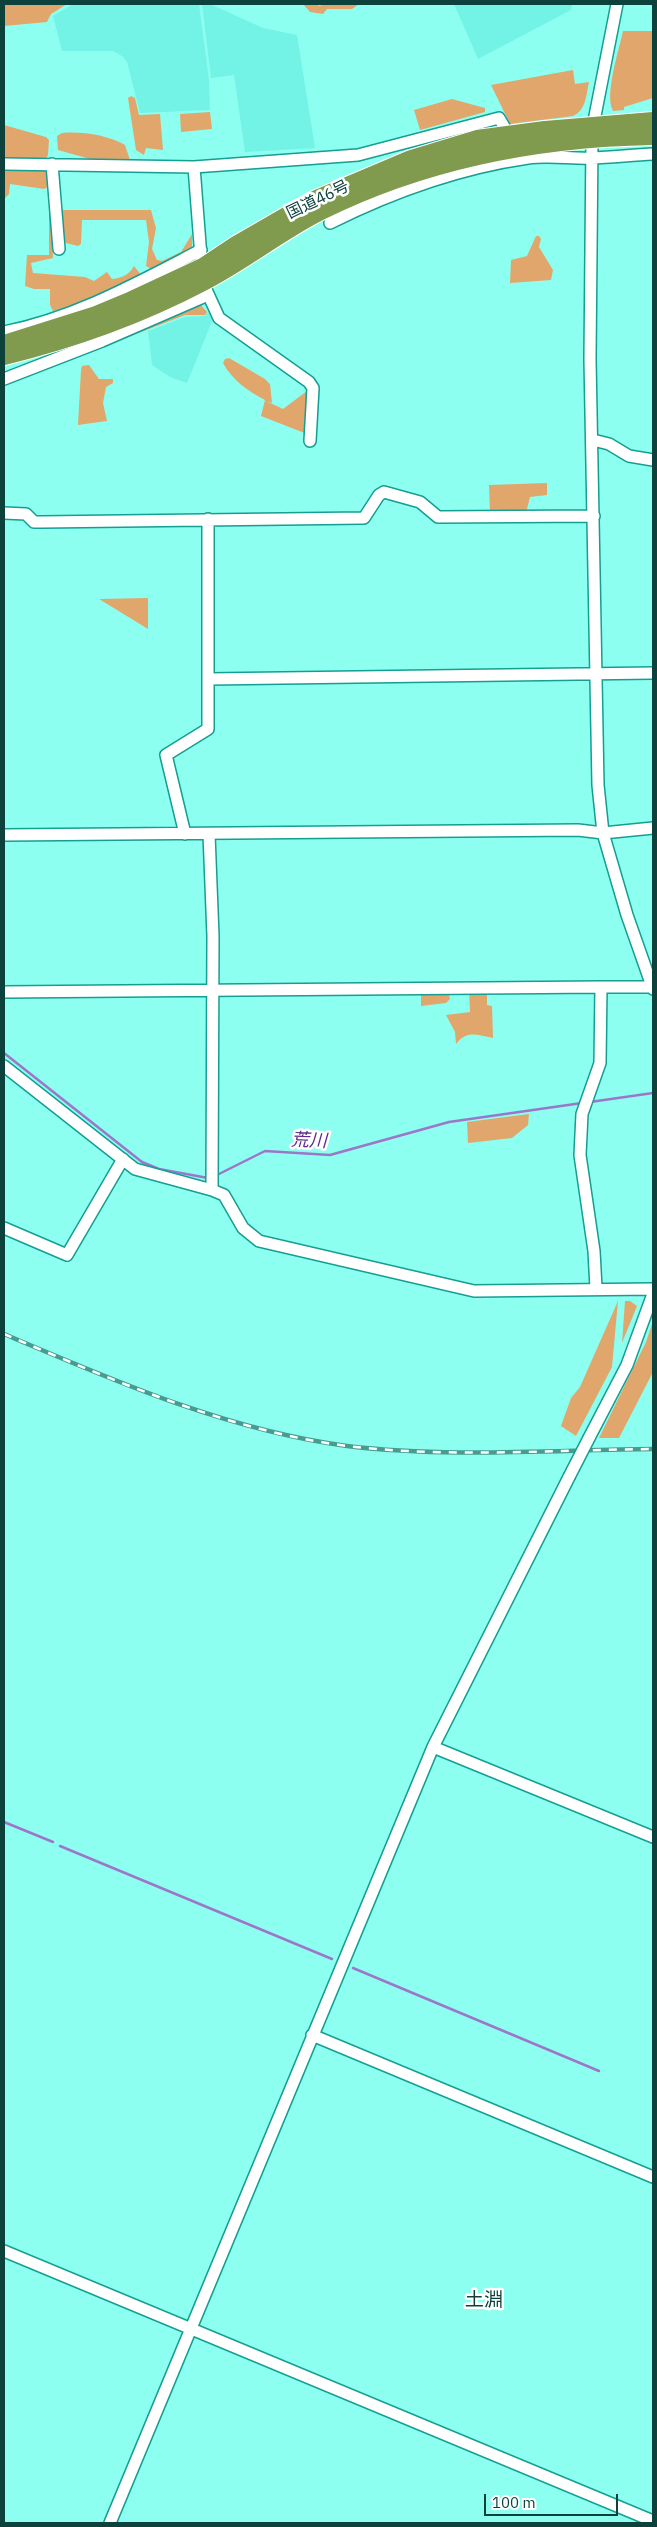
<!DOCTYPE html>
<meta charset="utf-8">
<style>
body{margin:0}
#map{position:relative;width:657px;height:2527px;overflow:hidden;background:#8cfff0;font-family:"IBM Plex Sans",sans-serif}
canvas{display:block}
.frame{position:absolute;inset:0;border:5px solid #0c413c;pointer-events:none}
.scale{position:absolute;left:484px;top:2494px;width:134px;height:22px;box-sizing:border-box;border:2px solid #0c413c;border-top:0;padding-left:6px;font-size:15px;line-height:18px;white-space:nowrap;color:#0c413c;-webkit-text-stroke:4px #fff;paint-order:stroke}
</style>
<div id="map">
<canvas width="657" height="2527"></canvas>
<div class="frame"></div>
<div class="scale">100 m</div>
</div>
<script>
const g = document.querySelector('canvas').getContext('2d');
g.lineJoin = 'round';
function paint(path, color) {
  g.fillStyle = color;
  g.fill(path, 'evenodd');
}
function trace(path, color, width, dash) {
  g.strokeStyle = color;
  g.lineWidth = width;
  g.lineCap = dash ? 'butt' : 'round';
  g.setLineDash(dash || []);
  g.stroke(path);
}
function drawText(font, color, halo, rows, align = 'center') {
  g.font = font + ' "IBM Plex Sans","Noto Sans JP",sans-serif';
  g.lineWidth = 5;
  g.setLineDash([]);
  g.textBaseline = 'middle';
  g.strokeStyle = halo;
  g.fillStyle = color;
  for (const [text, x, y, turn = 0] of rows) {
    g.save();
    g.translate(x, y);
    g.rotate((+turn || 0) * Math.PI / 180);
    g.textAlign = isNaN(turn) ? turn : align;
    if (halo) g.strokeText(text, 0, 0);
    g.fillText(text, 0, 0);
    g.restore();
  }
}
paint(new Path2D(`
 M73,4H199L209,80L210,110L140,113L127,62L122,56L113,51H62L53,16Z
 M202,4H210L263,28L297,35L315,148L245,152L234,75L211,78Z
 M454,4H572L571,10L478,59Z
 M208,312L213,319L187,383L170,377L152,365L148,331L185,317L205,316Z`), '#73f3e5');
paint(new Path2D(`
 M4,4H67L51,14L47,22L4,26Z
 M303,4H318L319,6L326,4H359L352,9H327L323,14L310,12Z
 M623,31H653V98L624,107V110L613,111C604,95 619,50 623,31Z
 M573,70L575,84L589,82C586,96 586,110 573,116L510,124L491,85Z
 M131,96L135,98L139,115L160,114L163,150L146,148L144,155L136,150L128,98Z
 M452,99L485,108V112L420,130L414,110Z
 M210,112L212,129L181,132L180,114Z
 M4,125L46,137L49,140L48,155L45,160L5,159Z
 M62,133C81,131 108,135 125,145L130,160L97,161L58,150L57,136Z
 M4,169L50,171L51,185L44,189L10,184L9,194L4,199Z
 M61,210H151L156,228L152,249L157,260L162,261L181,252L192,234V248L188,253L154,271L146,266L149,242L146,220H82L81,244L78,246L66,243L62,238Z
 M49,214L52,217L53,258L31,263L33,273L85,277L94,281L107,272L112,279C122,278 129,275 134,266L142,276L84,302L53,311L50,305V289H34L25,286L27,255H49Z
 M536,236H539L541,239L539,247L553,270L551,280L510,283L511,260L527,256Z
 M200,304L207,312L205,315H185L113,343Z
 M229,358L265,379L270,384L272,403L266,401L283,409L307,391V434L261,416L265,400C248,391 233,381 223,363L225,359Z
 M89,365L99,379H113V383L106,387L103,403L107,421L78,425L81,370L82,366Z
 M547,483V495L530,497L526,513H490L489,485Z
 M148,598V629L99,599Z
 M448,990L450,999L446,1003L421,1006V991Z
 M469,991H487V1005L492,1006L493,1038C477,1035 467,1030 456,1044L455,1032L446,1015L470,1012Z
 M529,1114L528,1125L512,1138L468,1143L467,1122Z
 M618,1301L612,1367L576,1436L561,1426L571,1398L580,1387Z
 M625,1301H630L637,1306L622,1343Z
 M653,1321V1372L619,1438H599L646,1342Z`), '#e1a66c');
trace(new Path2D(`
 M4,1053L142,1162L159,1169L208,1178
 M590,1102L653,1093
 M215,1176L265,1151L330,1155L449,1122L582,1103
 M4,1822L53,1842
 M60,1846L332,1959
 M353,1968L599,2071`), '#9e76c9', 2.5);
const minor = new Path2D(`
 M617,4L593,126L592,140L590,359L598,785L603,833L627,915L653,989
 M4,164L194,167L358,155L499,118L509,135
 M52,164L59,249
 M194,167L203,283L219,318L309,382L313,388L310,441
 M330,223C392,192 459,168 528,158C550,155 571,159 592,158C613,157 633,155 653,154
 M4,332C75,318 137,283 201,250
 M4,379L102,341L208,295
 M593,440L609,444L629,456L653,460
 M4,513L26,514L34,522H42L364,518L379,495L384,492L420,502L438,517L594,516
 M209,679L653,673
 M185,834L166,755L208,729V519
 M209,834L213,936L212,1190
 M4,835L578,830L603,833L653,828
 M4,992L601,987
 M4,1066L135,1169L212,1190L224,1195L243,1228L259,1241L474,1291L653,1289
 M4,1228L67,1255L123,1159
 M596,1288L594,1251L580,1155L582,1114L600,1063L601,987H653
 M589,1438L627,1365L653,1294
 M433,1747L653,1837
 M312,2035L653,2177
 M4,2251L653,2521
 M110,2523L433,1747L569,1477`);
const highway = new Path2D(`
 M4,344L96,315L132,300L203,267L236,245L314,200L411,159L477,139L545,130L653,121
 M4,356C73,339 138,316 201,283C243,262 279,232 321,211C424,160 539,138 653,136`);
trace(minor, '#159e92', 14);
trace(highway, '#fff', 20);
trace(minor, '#fff', 11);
trace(highway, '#809b4e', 18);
const rail = new Path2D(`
 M4,1334C115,1381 226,1430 347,1446C448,1458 552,1450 653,1449`);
trace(rail, '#489b91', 4.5);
trace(rail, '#fff', 2.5, [8]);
const minorBridge = new Path2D(`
 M569,1477L589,1438`);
trace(minorBridge, '#159e92', 14, []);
trace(minorBridge, '#fff', 11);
drawText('16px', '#0c413c', '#fff', [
 ["国道46号",318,200,-26]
]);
drawText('italic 18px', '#5f2a8d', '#fff', [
 ["荒川",309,1141,2]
]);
drawText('19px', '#0c413c', '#fff', [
 ["土淵",484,2301]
]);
</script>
